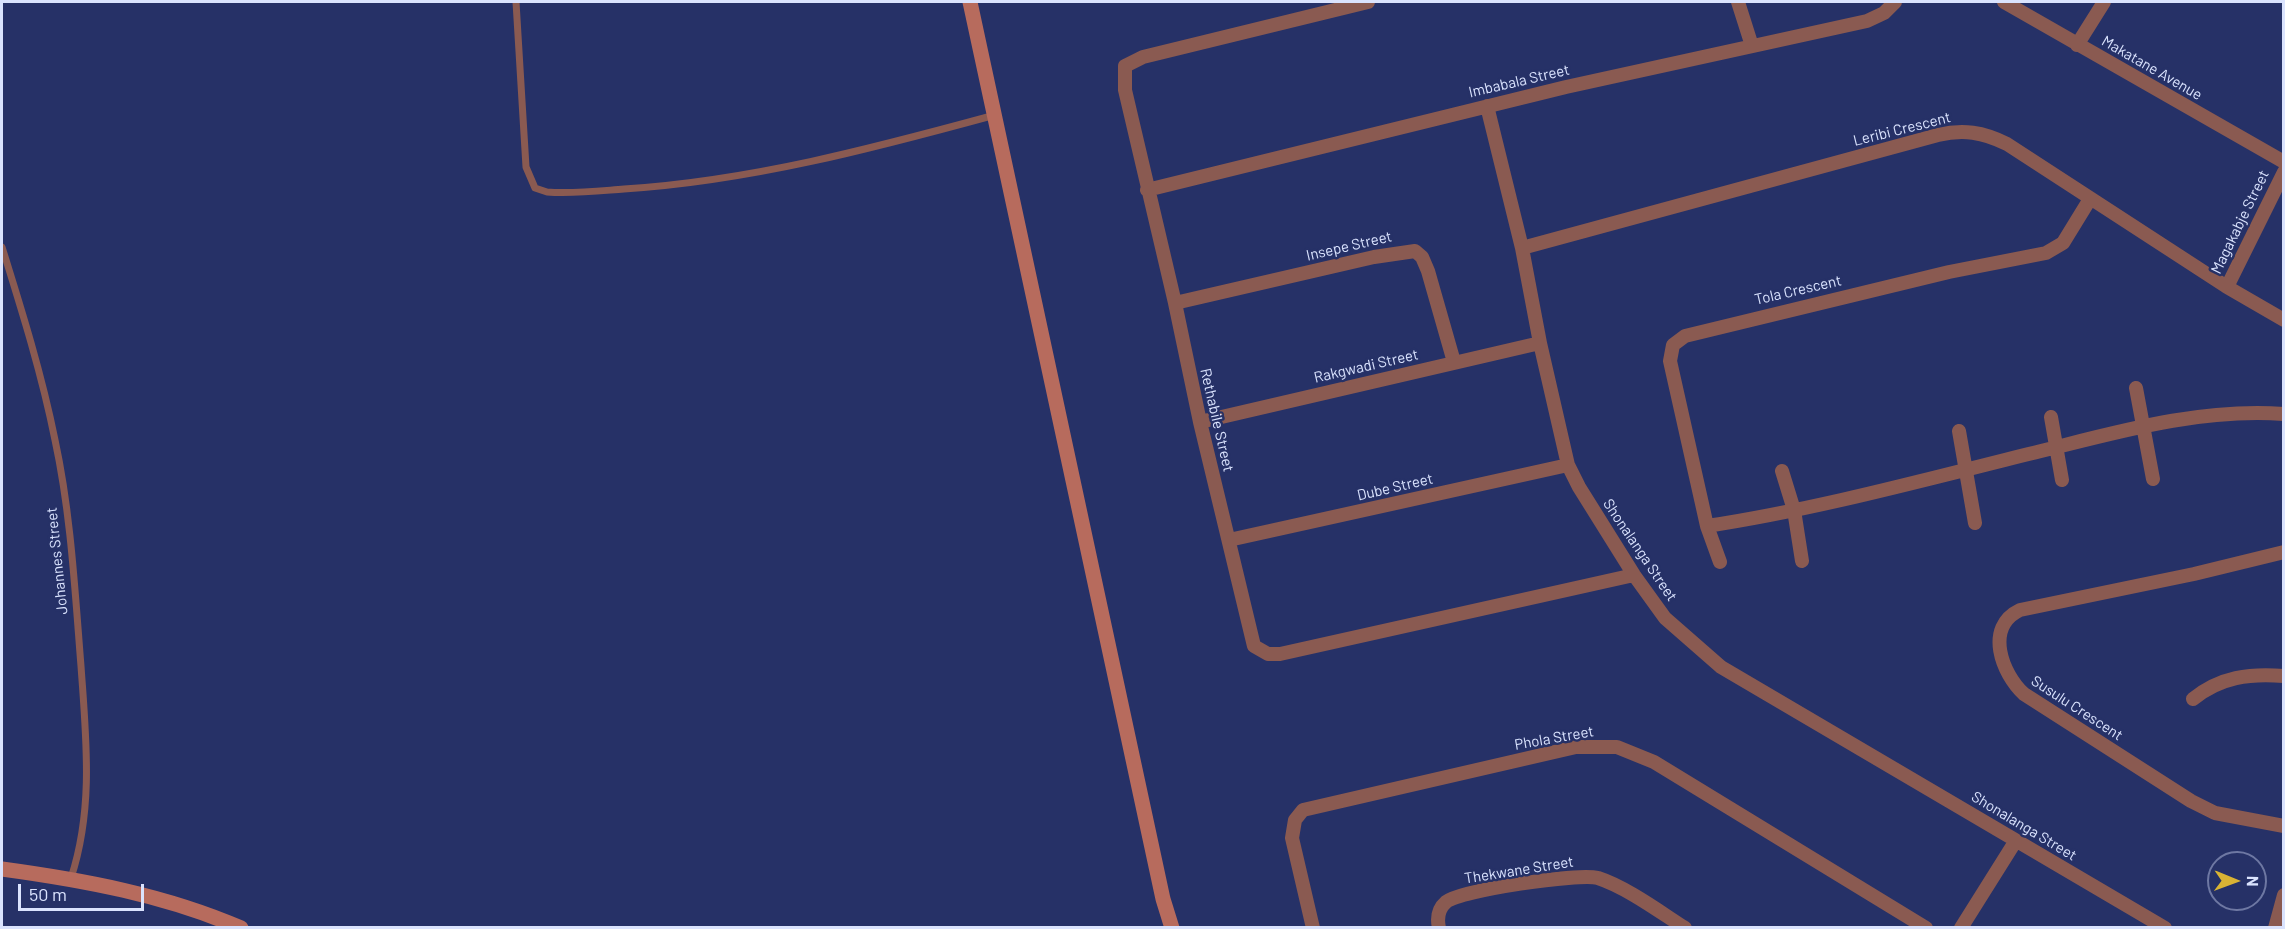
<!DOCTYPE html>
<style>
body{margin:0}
#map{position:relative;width:2285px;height:929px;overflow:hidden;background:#263167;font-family:Barlow,sans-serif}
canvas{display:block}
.frame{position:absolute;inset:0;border:3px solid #dae3fe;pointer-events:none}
.north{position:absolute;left:2207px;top:851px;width:60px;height:60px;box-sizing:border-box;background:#263167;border:2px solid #6e78a3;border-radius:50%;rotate:91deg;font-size:16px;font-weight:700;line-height:24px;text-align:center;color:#dae3fe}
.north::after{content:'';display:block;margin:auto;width:21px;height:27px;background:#d9b334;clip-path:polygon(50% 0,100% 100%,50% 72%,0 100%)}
.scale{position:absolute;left:18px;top:884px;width:126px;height:27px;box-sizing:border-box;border:3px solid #dae3fe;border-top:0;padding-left:8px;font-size:18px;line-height:21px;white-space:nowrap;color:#dae3fe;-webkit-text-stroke:4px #263167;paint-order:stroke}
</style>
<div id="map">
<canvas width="2285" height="929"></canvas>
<div class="frame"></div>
<div class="north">N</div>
<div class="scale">50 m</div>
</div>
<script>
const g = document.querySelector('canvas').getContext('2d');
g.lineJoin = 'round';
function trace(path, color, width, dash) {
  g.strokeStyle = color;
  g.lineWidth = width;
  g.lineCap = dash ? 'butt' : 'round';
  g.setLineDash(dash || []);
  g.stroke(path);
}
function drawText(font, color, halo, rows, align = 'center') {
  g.font = font + ' Barlow,sans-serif';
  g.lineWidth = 5;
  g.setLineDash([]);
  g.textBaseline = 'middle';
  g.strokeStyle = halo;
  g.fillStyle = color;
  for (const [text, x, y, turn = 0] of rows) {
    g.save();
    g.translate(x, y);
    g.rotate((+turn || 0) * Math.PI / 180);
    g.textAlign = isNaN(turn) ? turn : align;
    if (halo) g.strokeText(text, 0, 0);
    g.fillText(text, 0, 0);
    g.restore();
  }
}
trace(new Path2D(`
 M516,2L526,167L535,188L547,192C573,194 598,191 624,189C750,181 874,148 995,115
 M2,247C22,311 42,375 55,440C71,514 75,592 81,666C86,738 94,808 71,878`), '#8a5a51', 7);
trace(new Path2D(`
 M1368,2L1143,57L1125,66V90L1175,303L1200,422L1254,646L1268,654H1280L1634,575
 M1738,2L1752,46
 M2004,2L2284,162
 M2077,45L2104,2
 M1487,106L1522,248L1540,343L1568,465L1579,487L1634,575L1665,618L1721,667L2165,928
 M1147,190L1566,87L1867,21L1884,13L1895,2
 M1522,248L1938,135C1963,129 1983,132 2007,144L2227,287L2284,320
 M2227,287L2284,172
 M1175,303L1374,257L1415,251L1422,257L1428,271L1454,362
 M2136,388L2153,479
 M2051,417L2062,480
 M1200,422L1540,343
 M1959,431L1975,523
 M1782,471L1794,510L1802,561
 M1707,526C1819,509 1931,478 2041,451C2121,431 2201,408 2284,414
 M1229,540L1568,465
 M2284,552L2194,574L2020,610C1984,627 2002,674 2024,694L2191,801L2215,813L2284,826
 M1720,562L1707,526L1670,361L1673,345L1685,336L1949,272L2046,253L2063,243L2090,199
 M2193,699C2220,677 2250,673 2284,676
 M1313,928L1292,838L1295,820L1303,810L1576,747H1617L1654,762L1926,928
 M1439,928C1437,919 1438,909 1446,902C1461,890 1579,873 1598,878C1626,887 1660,912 1685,928
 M1961,928L2015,842
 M2275,928L2284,895`), '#8a5a51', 14);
trace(new Path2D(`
 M970,2L1163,899L1172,928
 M2,869C83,880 165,895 241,928`), '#b76b5d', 15);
drawText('15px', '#dae3fe', '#263167', [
 ["Makatane Avenue",2152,68,30],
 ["Imbabala Street",1519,81,-13],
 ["Leribi Crescent",1902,129,-14],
 ["Magakabje Street",2240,222,-64],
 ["Insepe Street",1349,246,-13],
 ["Tola Crescent",1798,290,-13],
 ["Rakgwadi Street",1366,366,-13],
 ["Rethabile Street",1217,420,77],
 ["Dube Street",1395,487,-13],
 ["Shonalanga Street",1640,550,56],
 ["Johannes Street",57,561,-96],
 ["Susulu Crescent",2077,708,33],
 ["Phola Street",1554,738,-10],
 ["Shonalanga Street",2024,826,31],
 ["Thekwane Street",1519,870,-9]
]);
</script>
